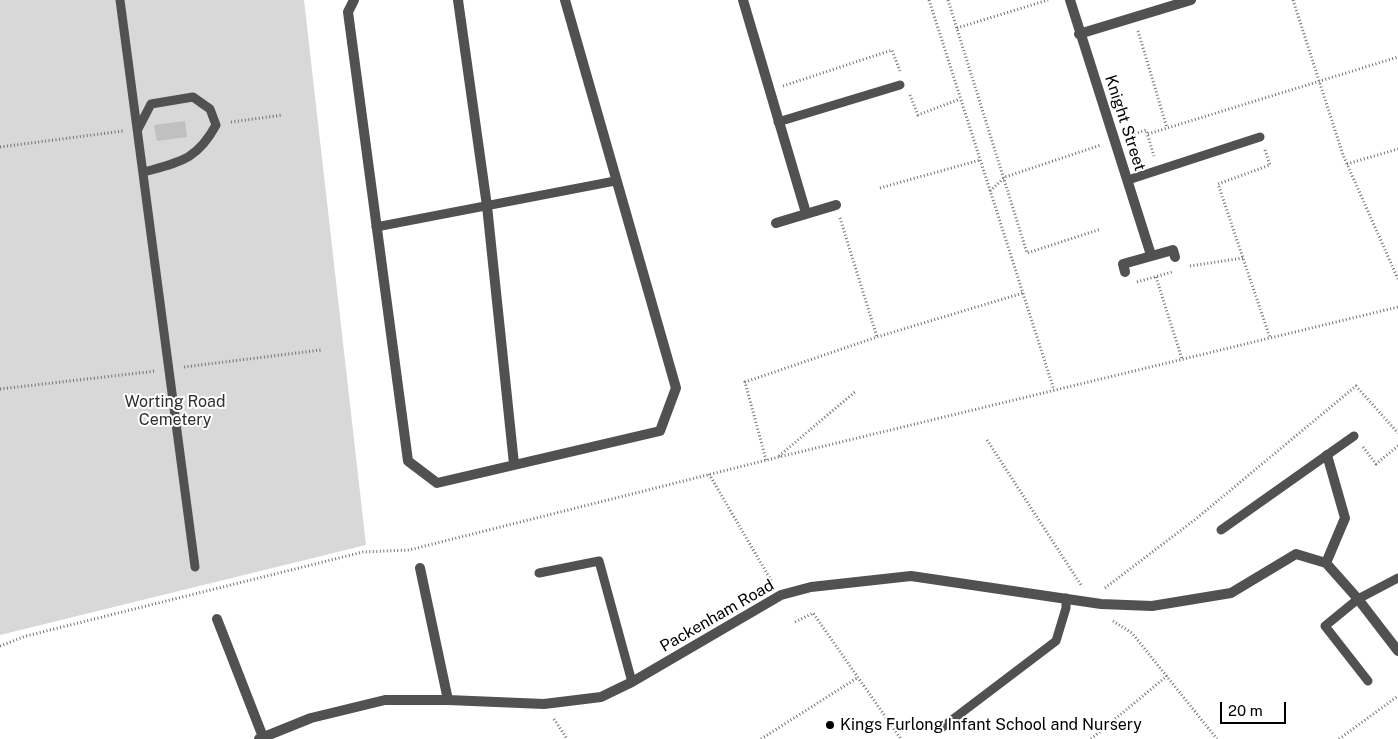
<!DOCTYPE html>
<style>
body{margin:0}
#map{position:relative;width:1398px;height:739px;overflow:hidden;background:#fff;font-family:"Public Sans",sans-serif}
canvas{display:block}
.scale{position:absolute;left:1220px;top:702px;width:66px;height:22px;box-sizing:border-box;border:2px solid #000;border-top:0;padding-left:6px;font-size:15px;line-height:18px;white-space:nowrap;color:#000;-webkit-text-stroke:4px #fff;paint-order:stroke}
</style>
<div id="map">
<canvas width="1398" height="739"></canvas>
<div class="scale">20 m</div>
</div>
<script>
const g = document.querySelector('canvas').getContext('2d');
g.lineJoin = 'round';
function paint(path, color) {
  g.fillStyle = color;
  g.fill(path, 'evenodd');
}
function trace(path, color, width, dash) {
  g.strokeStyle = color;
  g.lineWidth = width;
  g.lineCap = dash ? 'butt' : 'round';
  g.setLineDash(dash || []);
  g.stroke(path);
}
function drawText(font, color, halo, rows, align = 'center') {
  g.font = font + ' "Public Sans",sans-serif';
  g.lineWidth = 4;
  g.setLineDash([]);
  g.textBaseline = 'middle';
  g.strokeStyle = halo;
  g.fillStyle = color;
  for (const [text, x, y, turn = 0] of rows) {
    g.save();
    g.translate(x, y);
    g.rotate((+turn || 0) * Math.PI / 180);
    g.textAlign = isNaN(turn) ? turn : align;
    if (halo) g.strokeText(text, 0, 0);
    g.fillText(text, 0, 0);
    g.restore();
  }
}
paint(new Path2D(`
 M0,0H304L366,545L0,635Z`), '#d8d8d8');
paint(new Path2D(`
 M185,121L187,137L157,141L154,125Z`), '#c0c0c0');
trace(new Path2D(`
 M929,0L1054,390
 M948,0L1027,253L1101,229
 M1293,0L1343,155L1398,279
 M957,28L1048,0
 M1138,31L1167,128
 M783,86L892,50L900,71
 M910,95L918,115L960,99
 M231,122L283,115
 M1148,134L1398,57
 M1128,136L1146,130L1154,156
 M0,147L123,131
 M1265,150L1270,165L1218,184L1270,338
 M1347,164L1398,149
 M880,188L980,160
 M990,191L1005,177L1101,145
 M840,218L877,337
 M1190,266L1243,258
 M1156,277L1182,359
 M1137,282L1172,272
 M184,367L321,350
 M0,389L156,371
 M987,440L1081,585
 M1363,447L1376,464L1398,446
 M779,456L856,391
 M766,460L745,382L877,337L1023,293
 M709,474L772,582
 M1105,588L1197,518L1356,386L1398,433
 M1113,621L1132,633L1217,739
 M795,622L813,613L901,739
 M0,646L26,636L363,552L409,550L779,457L1398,307
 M554,719L567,739
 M761,739L857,678
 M1091,739L1167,676
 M1339,739L1398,696`), '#737373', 3, [1, 2.5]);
trace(new Path2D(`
 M120,0L195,567
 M778,122L900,85
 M138,129L151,104L193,97L210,109L216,125C197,160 180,162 144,172
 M1128,180L1260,137
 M376,227L615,181
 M1221,530L1354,436
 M539,573L599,561L632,682
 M1368,681L1325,626L1358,599L1398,578
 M940,729L1056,641L1066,608V598`), '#515151', 9);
trace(new Path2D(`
 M354,0L348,12L408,461L437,483L660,431L676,388L565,0
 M458,0L487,206L514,464
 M743,0L806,213
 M1070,0L1151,255
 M1079,34L1191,0
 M776,223L836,205
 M1125,272L1123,264L1173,250L1175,257
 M1326,563L1345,518L1327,455
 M420,568L448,700
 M217,619L263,737
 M259,739L311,718L385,700H448L544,704L601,697L632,682L781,595L811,587L911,576L1101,604L1152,606L1231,593L1296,554L1326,563L1358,599L1398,651`), '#515151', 10);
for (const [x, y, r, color] of [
 [830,725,5,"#000"]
]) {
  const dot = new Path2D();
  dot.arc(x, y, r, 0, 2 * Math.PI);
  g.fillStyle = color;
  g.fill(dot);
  trace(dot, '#fff', 2);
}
drawText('16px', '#000', '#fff', [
 ["Knight Street",1125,123,72],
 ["Packenham Road",717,616,-30]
]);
drawText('16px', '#2f2f2f', '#fff', [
 ["Worting Road",175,402],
 ["Cemetery",175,420]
]);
drawText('16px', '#000', '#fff', [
 ["Kings Furlong Infant School and Nursery",840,725]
], 'left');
</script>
